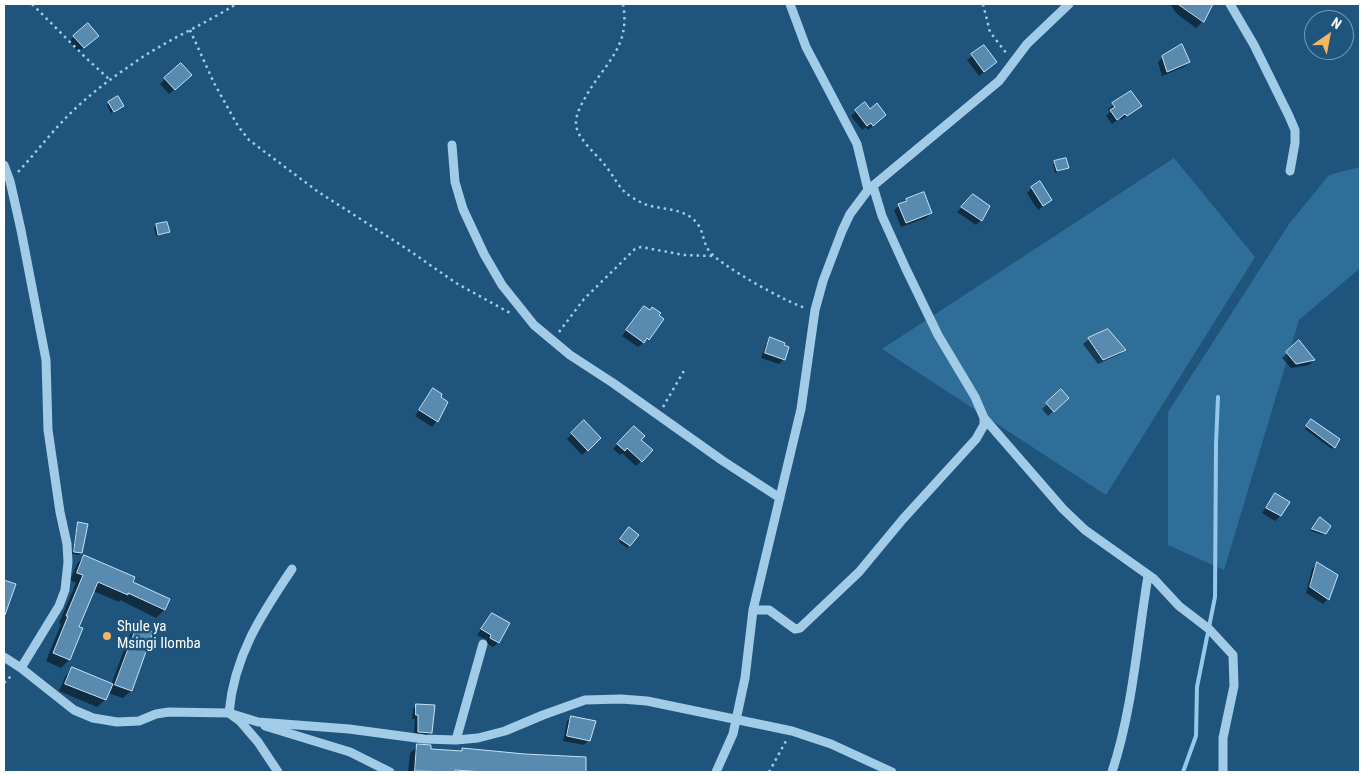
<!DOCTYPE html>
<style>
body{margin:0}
#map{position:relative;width:1364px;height:776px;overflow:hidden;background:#1f557d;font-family:"Roboto Condensed",sans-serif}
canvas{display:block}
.frame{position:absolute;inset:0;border:5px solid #fff;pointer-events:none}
.north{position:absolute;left:1304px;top:10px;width:50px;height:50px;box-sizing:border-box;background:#1f557d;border:1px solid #7999b1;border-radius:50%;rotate:33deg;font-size:14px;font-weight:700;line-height:20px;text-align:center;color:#fff}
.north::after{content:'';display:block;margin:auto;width:18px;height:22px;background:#f5b561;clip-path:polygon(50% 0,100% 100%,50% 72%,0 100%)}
</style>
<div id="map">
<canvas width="1364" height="776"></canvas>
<div class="frame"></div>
<div class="north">N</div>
</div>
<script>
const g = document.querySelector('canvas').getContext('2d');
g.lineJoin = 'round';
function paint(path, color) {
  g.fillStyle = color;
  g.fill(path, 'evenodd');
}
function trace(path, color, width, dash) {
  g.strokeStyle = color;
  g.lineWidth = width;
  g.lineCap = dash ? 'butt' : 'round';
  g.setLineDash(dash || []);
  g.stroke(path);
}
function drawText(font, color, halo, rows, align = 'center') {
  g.font = font + ' "Roboto Condensed",sans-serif';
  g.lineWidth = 5;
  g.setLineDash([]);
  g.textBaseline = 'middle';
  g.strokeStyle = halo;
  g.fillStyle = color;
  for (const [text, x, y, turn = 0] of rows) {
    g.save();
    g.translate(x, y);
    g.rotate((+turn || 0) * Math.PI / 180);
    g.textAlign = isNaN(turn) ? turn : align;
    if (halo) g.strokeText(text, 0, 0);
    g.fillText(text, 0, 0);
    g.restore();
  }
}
paint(new Path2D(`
 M1174,158L1255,257L1106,495L882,349Z
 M1360,167V268L1299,320L1224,570L1168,545V412L1289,224L1329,175Z`), '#2e6e99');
paint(new Path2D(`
 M1170,4H1211L1203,21L1196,28L1177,14Z
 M74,37L92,41L78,52L69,41Z
 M984,46L990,67L979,76L967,60Z
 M1163,57L1189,62L1184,67L1162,76L1158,62Z
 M165,79L185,80L169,94L160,84Z
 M1130,92L1140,106L1121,120L1120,118L1112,124L1106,116L1110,112L1108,109Z
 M109,103L120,108L111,113L107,105Z
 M856,111L880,120L868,130L866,127L862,130L851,116Z
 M1055,162L1068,168L1055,173L1053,164Z
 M1032,188L1050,200L1038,210L1027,193Z
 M973,196L989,206L981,220L976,225L957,212Z
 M906,200L931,213L926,218L901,227L894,210Z
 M166,223L168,232L166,234L156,236L154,228L156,226Z
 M644,307L648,339L638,347L622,336Z
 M1107,331L1125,350L1120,354L1098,364L1083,344L1088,340Z
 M771,339L782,345L784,359L779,364L761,358L766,344Z
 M1299,342L1314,360L1309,365L1291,368L1282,358Z
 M433,390L442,414L432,427L415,416Z
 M1061,391L1067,398L1048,416L1042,409Z
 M584,422L600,438L582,455L567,439Z
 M1309,423L1334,447L1332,449L1305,429Z
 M629,432L639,440L641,461L636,466L622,453L620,455L613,449Z
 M1275,495L1288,502L1280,516L1275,521L1262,513Z
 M1318,521L1325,533L1323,535L1311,531Z
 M79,523L81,553L79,555L72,554L77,526Z
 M627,531L637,535L627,548L619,542Z
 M84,556L132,582L169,600L164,610L156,618L120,600L119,602L93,591L78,627L81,629L69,660L61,668L46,661L61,624L59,623L76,583L70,580L77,564Z
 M1317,564L1328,599L1323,604L1306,593L1312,569Z
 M492,614L509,624L498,643L493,647L486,643L487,640L477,635Z
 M137,628L152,633L131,691L123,698L108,693L105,700L97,707L59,691L65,677L72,669L111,685L129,636Z
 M417,705L431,732L427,736L414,735L415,719H412L413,709Z
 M572,717L589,740L584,745L563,741L567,721Z
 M418,746L430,750L460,752L463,750L525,755L585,758L584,772H408L410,753Z`), '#0007');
trace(new Path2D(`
 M1183,772L1196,736L1197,687L1215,597L1216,444L1218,397`), '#95c8e9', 4);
const building = new Path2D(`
 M1178,4H1213L1204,22Z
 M88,23L99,36L84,48L73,36Z
 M1182,44L1190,62L1167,72L1162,56Z
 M984,45L997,62L984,72L971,54Z
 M181,63L192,75L175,90L164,78Z
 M1131,91L1142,106L1127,116L1125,114L1117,120L1110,110L1115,107L1112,103Z
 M118,96L124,106L114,112L108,102Z
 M865,102L870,109L877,103L886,115L873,126L871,123L867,126L855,110Z
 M1066,158L1069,168L1057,171L1054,161Z
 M1040,181L1052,200L1043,206L1031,187Z
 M924,192L932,213L906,223L898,204L907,201L906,199Z
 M973,194L990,206L982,221L961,207Z
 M167,222L170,232L158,235L156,224Z
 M644,306L650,310L652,307L661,313L659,315L664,319L649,340L647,338L644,343L626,330Z
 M1108,329L1126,350L1103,360L1088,338Z
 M770,337L785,343L784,345L789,347L785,360L765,353Z
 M1299,340L1315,360L1296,364L1286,352Z
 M433,388L442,394L441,397L448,402L438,422L419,410Z
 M1061,389L1069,398L1054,412L1046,403Z
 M1311,419L1340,439L1335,448L1306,426Z
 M584,420L601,438L588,451L571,433Z
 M634,426L645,436L641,440L653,450L642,462L627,448L625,451L617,444Z
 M1275,493L1290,502L1281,516L1266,508Z
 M1320,517L1331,526L1326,534L1312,529Z
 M78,522L88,524L82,553L74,552Z
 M629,527L639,535L630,546L620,539Z
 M84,555L135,577L133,582L170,599L165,610L128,593V595L98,582L79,627L83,628L70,660L53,653L68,616H66L83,575L77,573Z
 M1317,562L1338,575L1329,600L1310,587Z
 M4,580L16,584L5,615H4Z
 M492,613L510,623L499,643L490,638L491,635L481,629Z
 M137,626L153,632L132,691L115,685Z
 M72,667L113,684L106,700L65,684Z
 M416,704L435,705L432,733L418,732V715H416Z
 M571,716L596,721L590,741L567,736Z
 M417,744L431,745V749L462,751V748L525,754L586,757V772H483L455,770V772L415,771Z`);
paint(building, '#588baf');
trace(building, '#c5e2f6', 1);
trace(new Path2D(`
 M32,4L86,58L110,80
 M623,4C631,48 604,63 585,98C581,105 576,114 576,123C576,129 579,135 583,140C590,150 600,158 608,169C614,177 618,186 626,193C630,196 636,200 642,203C658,210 677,207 692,218C705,229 701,239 709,251C718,264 789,304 806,308
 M983,4L990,32L1007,54
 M190,30L214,83L238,126L249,140L317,191L407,249L456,283L510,313
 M18,172C33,156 46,139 61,123C81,101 106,82 131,65C164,41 202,26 236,4
 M559,332L584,299L635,249L641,247L684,255L714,256
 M663,407L685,369
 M4,683L12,675
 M769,772L786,741`), '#a2cbe7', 2.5, [2.5, 4]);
trace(new Path2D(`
 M790,4L806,47L857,144L868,190
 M1230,4L1254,45L1289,116L1295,130V143L1290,171
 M452,145L455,182L463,209L484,254L502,285L534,325L570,355L613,383L723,461L780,498
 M4,165L10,181L21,230L46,360L48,430L60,512L67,544L68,562L65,590L59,606L21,668
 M984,418L1063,509L1085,530L1154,579L1179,606L1209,629L1233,655L1234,686L1223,738V772
 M292,569C261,615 234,656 229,713L258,722L349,729L424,739L456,740L478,738L505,731L543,715L585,700L621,699L647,701L792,731L831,744L892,772
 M753,610H769L795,629L800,628L859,572L903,519L976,439L984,425V418L975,397L938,335L906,269L882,216L873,186
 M4,657L21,668L74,710L93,718L117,722L139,721L156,714L169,712L229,713L240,721L258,742L278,772
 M265,726L350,752L390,772
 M456,740L483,644
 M716,772L733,734L745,678L753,610L801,409L815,310L823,281L842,231L850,214L868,190L999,81L1027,44L1069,4
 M1112,772C1133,708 1137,642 1148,576`), '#a2cbe7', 9);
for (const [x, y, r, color] of [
 [107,636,5,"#f5b561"]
]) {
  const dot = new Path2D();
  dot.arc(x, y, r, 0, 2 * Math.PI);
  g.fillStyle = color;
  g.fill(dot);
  trace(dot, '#1f557d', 2);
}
drawText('15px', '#fff', '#1f557d', [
 ["Shule ya",117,627],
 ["Msingi Ilomba",117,644]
], 'left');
</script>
